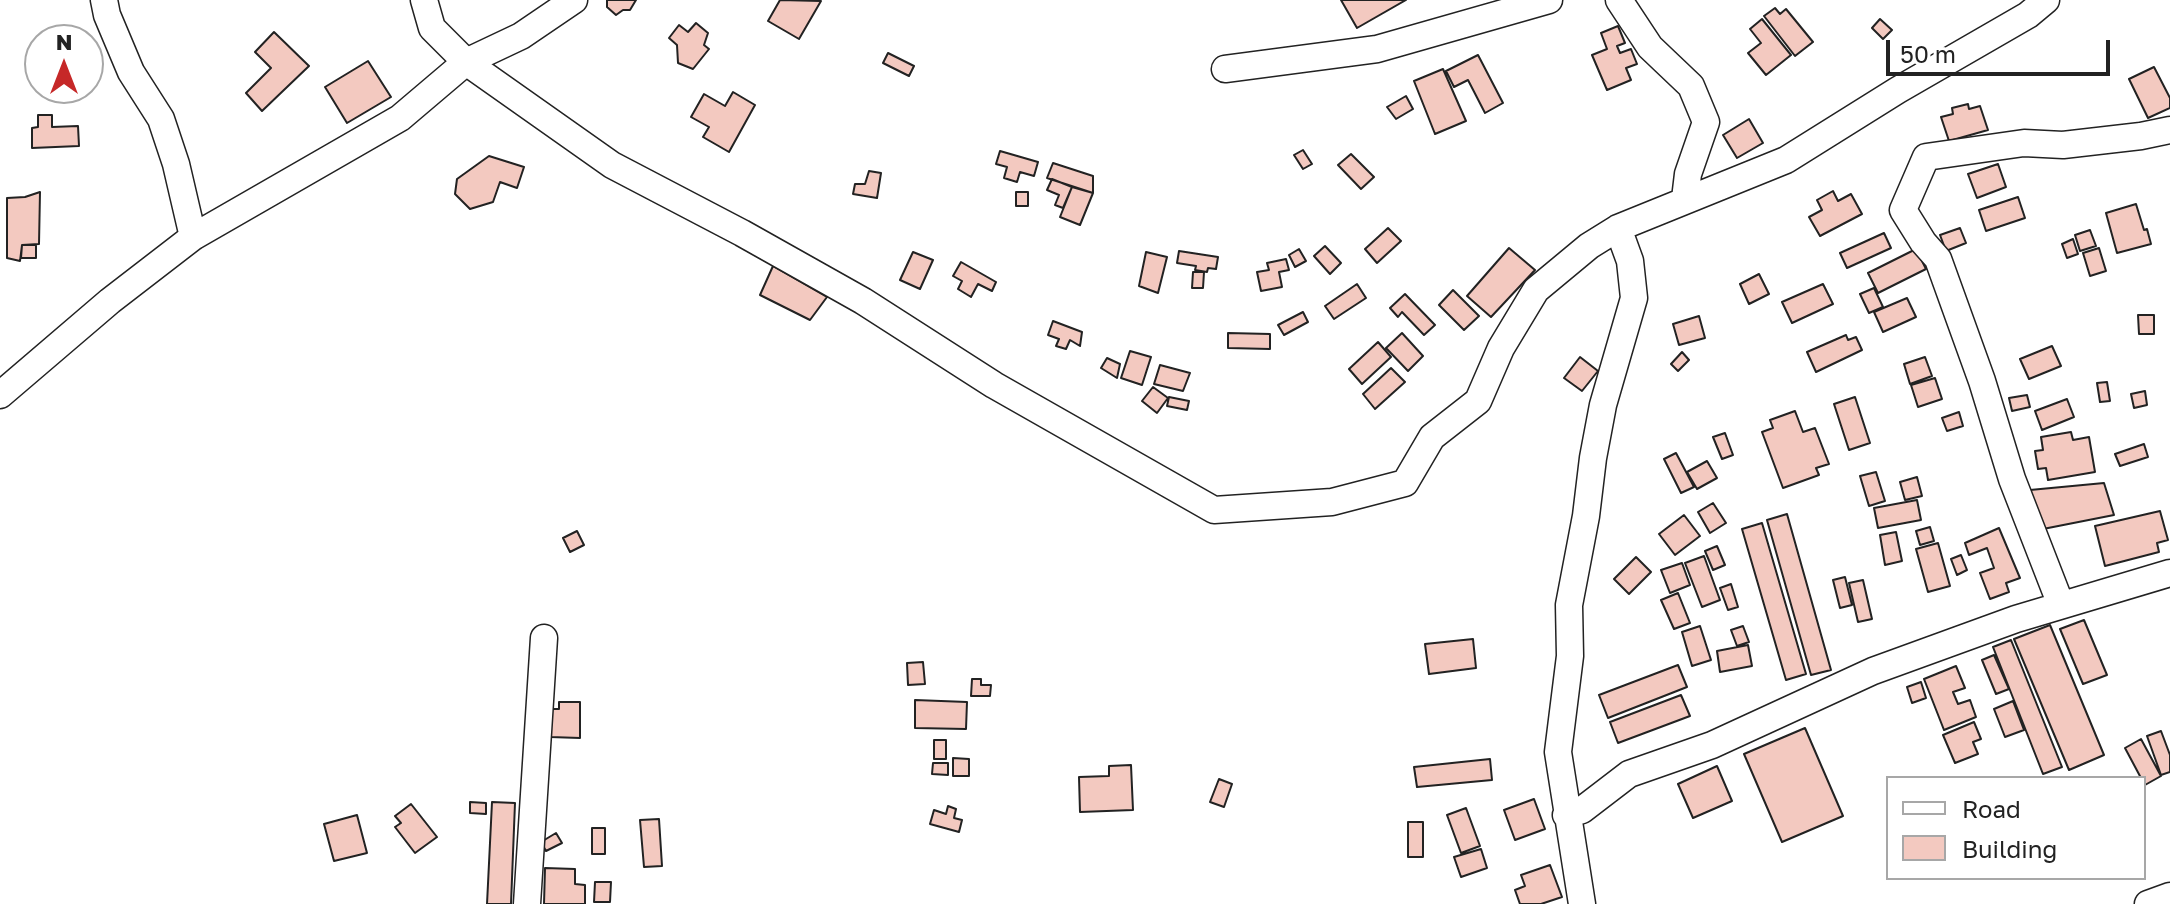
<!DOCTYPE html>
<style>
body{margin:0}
#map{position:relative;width:2170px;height:904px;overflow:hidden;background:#fff;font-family:"Golos Text",sans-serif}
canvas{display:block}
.legend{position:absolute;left:1886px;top:776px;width:260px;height:104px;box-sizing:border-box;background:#fff;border:2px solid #a7a7a7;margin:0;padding:10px 14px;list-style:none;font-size:24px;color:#222}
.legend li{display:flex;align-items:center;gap:16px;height:40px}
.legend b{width:40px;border:2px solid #a7a7a7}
.north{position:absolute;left:24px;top:24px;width:80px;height:80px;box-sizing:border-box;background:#fff;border:2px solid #a7a7a7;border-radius:50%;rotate:0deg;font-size:22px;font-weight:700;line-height:32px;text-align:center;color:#222}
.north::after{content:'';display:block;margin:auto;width:28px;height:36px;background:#c62828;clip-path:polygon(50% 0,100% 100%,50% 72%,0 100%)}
.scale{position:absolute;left:1886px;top:40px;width:224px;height:36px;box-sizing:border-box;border:4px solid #222;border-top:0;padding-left:10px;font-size:24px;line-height:28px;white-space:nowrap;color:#222;-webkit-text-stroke:6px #fff;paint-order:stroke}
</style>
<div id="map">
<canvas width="2170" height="904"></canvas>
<ul class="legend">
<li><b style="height:10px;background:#fff"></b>Road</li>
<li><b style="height:22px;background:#f3c9c0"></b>Building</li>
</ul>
<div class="north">N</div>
<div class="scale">50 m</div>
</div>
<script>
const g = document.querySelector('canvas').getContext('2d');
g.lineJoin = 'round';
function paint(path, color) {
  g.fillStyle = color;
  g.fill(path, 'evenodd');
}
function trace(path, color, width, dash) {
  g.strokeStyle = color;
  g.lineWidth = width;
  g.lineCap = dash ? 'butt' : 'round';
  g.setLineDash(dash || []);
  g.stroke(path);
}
const building = new Path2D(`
 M607,0H636L630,10H623L616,15L607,7Z
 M780,0L821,1L799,39L768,21Z
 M1341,0H1406L1357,28Z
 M1775,8L1780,14L1786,9L1813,42L1795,56L1764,16Z
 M1762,19L1791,55L1766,75L1748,53L1761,43L1750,29Z
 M1880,19L1892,30L1883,39L1872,28Z
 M696,23L708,33L704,45L709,49L693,69L678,63L677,45L669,38L679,25L688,32Z
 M1618,26L1625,43L1617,46L1620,53L1631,49L1637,64L1626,68L1631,80L1607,90L1592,55L1607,49L1601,33Z
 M274,32L309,66L262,111L246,93L271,68L255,52Z
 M888,53L914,66L909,76L883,63Z
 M1478,55L1503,103L1485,113L1468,80L1454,87L1446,71Z
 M368,61L391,97L347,123L325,87Z
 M2154,67L2170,98V108L2148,118L2129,79Z
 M1443,69L1466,121L1435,134L1414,81Z
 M733,92L755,105L729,152L703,137L709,127L691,117L704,94L725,106Z
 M1406,96L1413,109L1396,119L1387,107Z
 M1968,104L1969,109L1980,106L1988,130L1949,141L1941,117L1953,114L1952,108Z
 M38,115H52V127L78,126L79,146L32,148V128L38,127Z
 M1749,119L1763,143L1737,158L1723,135Z
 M1303,150L1312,164L1303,169L1294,155Z
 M1000,151L1038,162L1034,176L1020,172L1017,182L1004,178L1007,167L996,164Z
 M1351,154L1374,177L1361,189L1338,165Z
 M489,156L524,167L517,188L500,182L493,202L470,209L455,194L457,179Z
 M1053,163L1093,176V193L1047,178Z
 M1998,164L2006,187L1977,198L1968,174Z
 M869,171L881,173L877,198L853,194L855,184H865Z
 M1052,179L1072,187L1063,208L1055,205L1059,195L1047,190Z
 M1072,187L1093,193L1080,225L1060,217Z
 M1833,191L1838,201L1851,194L1862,214L1820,236L1809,217L1822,210L1817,200Z
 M40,192L39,244L22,245L20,261L7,258V198L25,197Z
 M1016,192H1028V206H1016Z
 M2018,197L2025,218L1986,231L1979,210Z
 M2136,204L2144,230L2147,229L2151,244L2117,253L2106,213Z
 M1388,228L1401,241L1377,263L1365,249Z
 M1960,228L1966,243L1946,251L1940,235Z
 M2090,230L2096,246L2080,251L2075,235Z
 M1884,233L1891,248L1847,268L1840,253Z
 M2073,239L2078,254L2067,258L2062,244Z
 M22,245H36V258H21Z
 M1325,246L1341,263L1330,274L1314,256Z
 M1509,248L1535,270L1491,317L1467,296Z
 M2099,248L2106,271L2090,276L2083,253Z
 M1299,249L1306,261L1295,267L1289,255Z
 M1916,249L1926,269L1878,293L1868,273Z
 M1179,251L1218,257L1216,269L1208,268L1207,272L1195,270L1196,266L1177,263Z
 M913,252L933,260L920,289L900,280Z
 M1146,252L1167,257L1158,293L1139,286Z
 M1286,259L1289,270L1279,272L1282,287L1261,291L1257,272L1269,270L1267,263Z
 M961,262L996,282L992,291L978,284L971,297L958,289L962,281L953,276Z
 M773,266L827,297L810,320L760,295Z
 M1193,272H1204L1203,288H1192Z
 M1759,274L1769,294L1749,304L1740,284Z
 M1357,284L1366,298L1334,319L1325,306Z
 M1823,284L1833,304L1792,323L1782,302Z
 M1874,288L1883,307L1869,313L1860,294Z
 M1453,290L1479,316L1464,330L1439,305Z
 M1405,294L1435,325L1424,335L1402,312L1398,317L1390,308Z
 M1907,298L1916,317L1883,332L1874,312Z
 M1303,312L1308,322L1284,335L1278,325Z
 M2138,315H2154V334H2139Z
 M1699,316L1705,338L1679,345L1673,324Z
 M1053,321L1082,332L1080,346L1070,340L1066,349L1056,346L1059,339L1048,335Z
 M1228,333L1270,334V349L1228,348Z
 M1402,333L1423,356L1408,371L1386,348Z
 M1846,335L1848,340L1856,337L1862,350L1816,372L1807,352Z
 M1378,342L1391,357L1362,384L1349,369Z
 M2052,346L2061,366L2029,379L2020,359Z
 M1130,351L1151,357L1142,385L1121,378Z
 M1682,352L1689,360L1678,371L1671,364Z
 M1580,357L1598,371L1582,391L1564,378Z
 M1925,357L1932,376L1910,384L1904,364Z
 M1107,358L1120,364L1117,378L1101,368Z
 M1160,365L1190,373L1183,391L1154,384Z
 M1391,368L1405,382L1375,409L1363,394Z
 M1935,378L1942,399L1918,407L1911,385Z
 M2107,382L2110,401L2100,402L2097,383Z
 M1153,387L1168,398L1157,413L1142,401Z
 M2145,391L2147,405L2134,408L2131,394Z
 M2027,395L2030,407L2012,411L2009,398Z
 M1169,397L1189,401L1187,410L1167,406Z
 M1855,397L1870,443L1849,450L1834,404Z
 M2067,399L2074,417L2042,430L2035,411Z
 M1795,411L1803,432L1815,428L1829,464L1816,468L1819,475L1783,488L1762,432L1773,428L1770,420Z
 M1959,412L1963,426L1947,431L1942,418Z
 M2071,432L2073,440L2089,437L2095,472L2048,480L2046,468L2038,469L2035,451L2043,450L2041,437Z
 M1725,433L1733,455L1722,459L1713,437Z
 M2144,444L2148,457L2120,466L2115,454Z
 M1676,453L1694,487L1681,493L1664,459Z
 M1707,461L1717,478L1697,489L1687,472Z
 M1876,472L1885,501L1869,506L1860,476Z
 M1917,477L1922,496L1905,500L1900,482Z
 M2104,483L2114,515L2043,529L2030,490Z
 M1917,500L1921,520L1878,528L1874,508Z
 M1713,503L1726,523L1710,533L1698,512Z
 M2160,511L2168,540L2157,543L2159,552L2105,566L2095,526Z
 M1787,514L1831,670L1811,675L1767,520Z
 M1684,515L1700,536L1675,555L1659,534Z
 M1762,523L1806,674L1786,680L1742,529Z
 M1930,527L1934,541L1920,545L1916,531Z
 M1999,528L2020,578L2006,583L2009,592L1990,599L1980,573L1994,568L1987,548L1969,555L1965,543Z
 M577,531L584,545L570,552L563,538Z
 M1896,532L1902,561L1885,565L1880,535Z
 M1938,543L1950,586L1928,592L1916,549Z
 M1717,546L1725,565L1713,570L1705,551Z
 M1961,555L1967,570L1957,575L1951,559Z
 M1704,556L1720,600L1702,607L1685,563Z
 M1636,557L1651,572L1629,594L1614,579Z
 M1682,563L1690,585L1670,593L1661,570Z
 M1845,577L1852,605L1840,608L1833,580Z
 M1863,580L1872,619L1858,622L1849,583Z
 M1731,584L1738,607L1728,610L1720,588Z
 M1678,593L1690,623L1674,629L1661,600Z
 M2084,620L2107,675L2083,684L2060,629Z
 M2050,625L2104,755L2069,770L2014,639Z
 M1700,626L1711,660L1692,666L1682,632Z
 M1743,626L1749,642L1737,646L1731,630Z
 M1473,639L1476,668L1429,674L1425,644Z
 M2011,640L2062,767L2043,774L1993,647Z
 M1748,645L1752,666L1720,672L1717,651Z
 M1994,655L2009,689L1996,694L1982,660Z
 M923,662L925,684L908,685L907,663Z
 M1678,665L1687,687L1608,718L1599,695Z
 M1956,666L1965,688L1953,692L1958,704L1970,700L1976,717L1944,730L1924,679Z
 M972,679H981V685H991L990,696H971Z
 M1921,682L1926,698L1912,703L1907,687Z
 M1681,695L1690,716L1618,743L1610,722Z
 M915,700L967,702L966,729L915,728Z
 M2013,701L2024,730L2005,737L1994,709Z
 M559,702H580V738L550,737V709H559Z
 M1974,722L1981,739L1973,742L1978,754L1955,763L1943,735Z
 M1805,728L1843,816L1782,842L1744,754Z
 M2161,731L2170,755V772L2161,775L2147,736Z
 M2141,739L2161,776L2145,785L2144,778H2141L2125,748Z
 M934,740H946V759H934Z
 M953,758L969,759V776H953Z
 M1490,759L1492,780L1417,787L1414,767Z
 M933,763H948V775L932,774Z
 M1131,765L1133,810L1080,812L1079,777L1109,776V766Z
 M1717,766L1732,801L1693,818L1678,784Z
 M1219,779L1232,784L1224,807L1210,802Z
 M1534,799L1545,829L1515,840L1504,810Z
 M470,802L486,803V814L470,813Z
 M492,802L515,803L511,904H487Z
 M411,804L437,837L415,853L395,827L401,823L395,816Z
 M948,806L956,809L954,818L962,820L959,832L930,824L934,810L946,814Z
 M1466,808L1480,846L1461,853L1447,815Z
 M357,815L367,853L334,861L324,824Z
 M659,819L662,866L644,867L640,820Z
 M1408,822H1423V857H1408Z
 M592,828H605V854H592Z
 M556,833L562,843L546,851L541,842Z
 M1481,849L1487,868L1461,877L1454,857Z
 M1550,865L1562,897L1541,904H1520L1515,890L1525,886L1521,875Z
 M545,868L575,869V884L585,885V904H544Z
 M595,882H611L610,902H594Z`);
paint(building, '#f3c9c0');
trace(building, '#222', 2);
const street = new Path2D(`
 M104,0L107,15L131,72L161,119L176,164L193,237
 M424,0L432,28L466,62L612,165L742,233L863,301L994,385L1214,510L1332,502L1405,483L1432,437L1478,401L1501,348L1536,290L1589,246L1618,228L1786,160L1898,90L2028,15L2046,0
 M1619,0L1650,47L1691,86L1706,122L1688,174L1685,199
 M1225,69L1377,49L1549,0
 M0,395L110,301L193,237L400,118L466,62L521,36L574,0
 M2061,605L2012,479L1982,381L1938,259L1923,242L1903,210L1926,157L2024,143L2063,145L2141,136L2170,130
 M1566,815L1582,810L1629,774L1712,745L1873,671L2016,619L2170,573
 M527,904L544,638
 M1582,904L1558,752L1570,656L1569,605L1586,516L1593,458L1603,405L1634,298L1630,261L1618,228
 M2148,904L2170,896`);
trace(street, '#222', 29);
trace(street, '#fff', 26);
</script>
